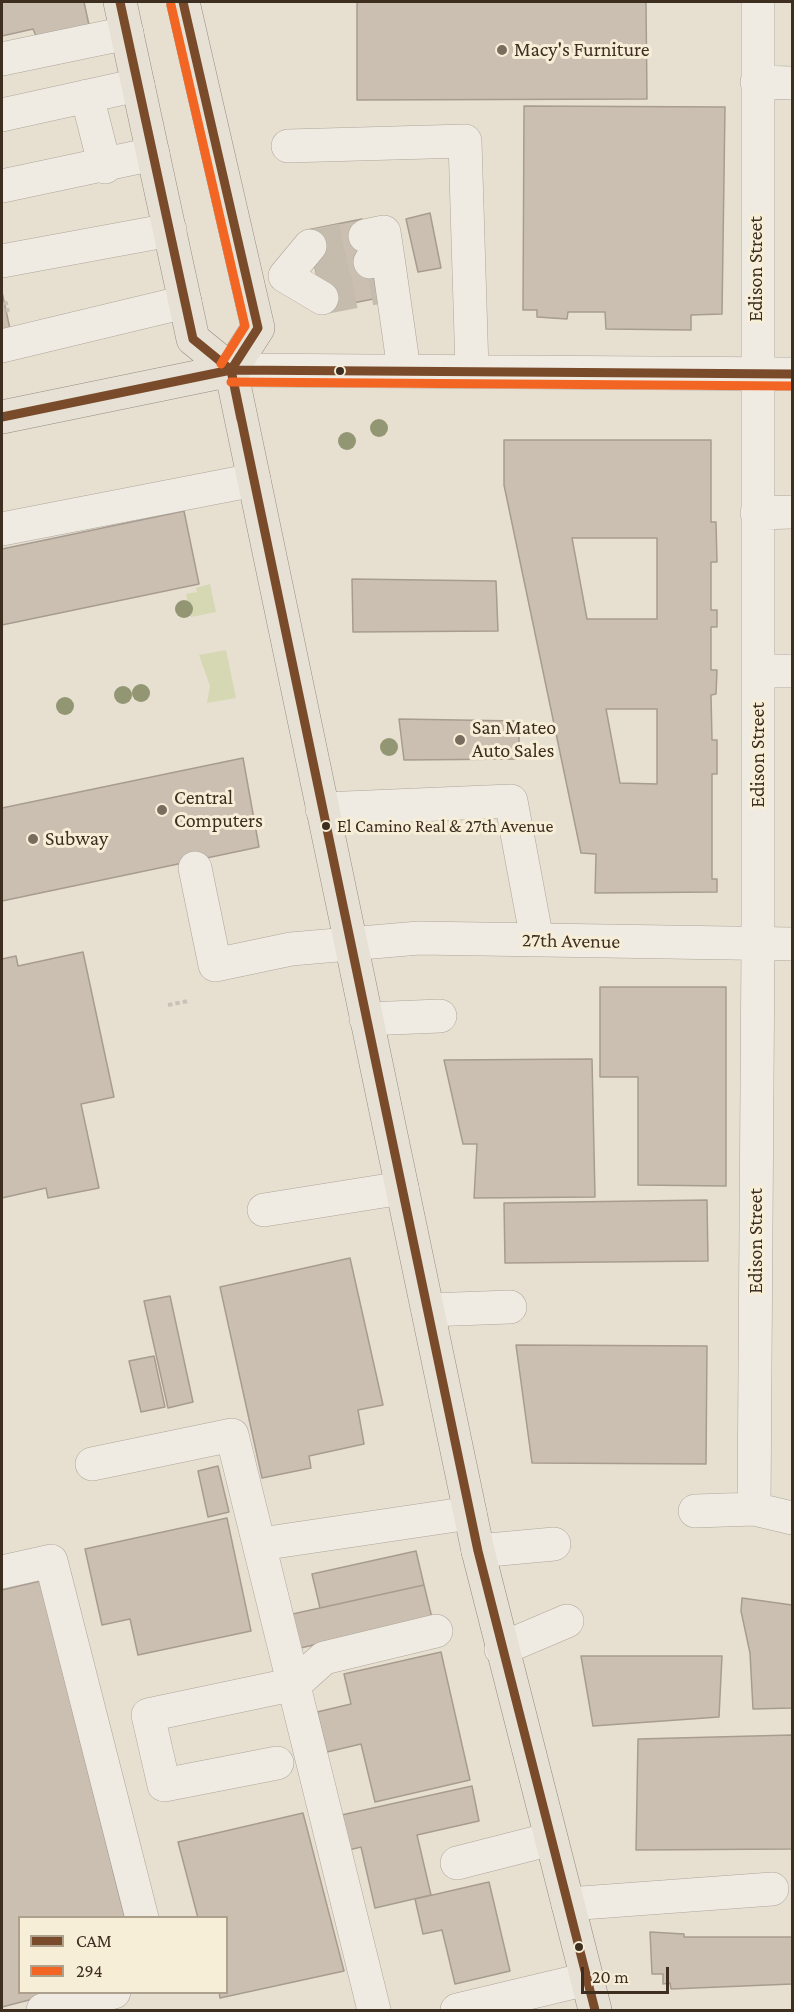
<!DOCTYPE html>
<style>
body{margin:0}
#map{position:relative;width:794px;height:2012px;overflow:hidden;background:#e7e0d1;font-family:"Crimson Pro",serif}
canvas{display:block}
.frame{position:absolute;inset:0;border:3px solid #3d2e20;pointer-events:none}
.legend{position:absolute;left:18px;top:1916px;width:210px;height:78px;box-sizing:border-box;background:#f7eed8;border:2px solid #ada18e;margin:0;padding:8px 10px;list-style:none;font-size:18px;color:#3d2e20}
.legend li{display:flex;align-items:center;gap:12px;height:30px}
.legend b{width:30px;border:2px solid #ada18e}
.scale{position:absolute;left:581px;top:1967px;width:88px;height:27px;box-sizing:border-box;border:3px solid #3d2e20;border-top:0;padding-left:8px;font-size:18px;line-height:21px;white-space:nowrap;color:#3d2e20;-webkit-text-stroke:4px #f7eed8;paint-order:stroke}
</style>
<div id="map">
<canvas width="794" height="2012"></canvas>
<div class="frame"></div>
<ul class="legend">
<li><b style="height:8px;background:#7a4b2a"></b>CAM</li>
<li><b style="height:8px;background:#f26522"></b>294</li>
</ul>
<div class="scale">20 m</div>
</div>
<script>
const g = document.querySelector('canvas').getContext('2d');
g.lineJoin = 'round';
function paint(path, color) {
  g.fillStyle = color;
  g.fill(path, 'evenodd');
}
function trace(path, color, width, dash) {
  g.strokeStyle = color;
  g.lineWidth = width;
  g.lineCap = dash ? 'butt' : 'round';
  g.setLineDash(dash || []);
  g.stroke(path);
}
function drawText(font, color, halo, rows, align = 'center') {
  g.font = font + ' "Crimson Pro",serif';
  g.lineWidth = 6;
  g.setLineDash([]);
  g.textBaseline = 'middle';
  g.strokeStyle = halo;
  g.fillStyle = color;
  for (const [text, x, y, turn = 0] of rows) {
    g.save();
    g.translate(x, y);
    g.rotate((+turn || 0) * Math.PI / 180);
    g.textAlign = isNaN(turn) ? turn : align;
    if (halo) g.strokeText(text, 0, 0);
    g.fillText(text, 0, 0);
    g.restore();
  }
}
paint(new Path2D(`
 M210,584L216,612L191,617L186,594L197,592L196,588Z
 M226,650L236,698L207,703L210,686L199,655Z`), '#d6d7b3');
const building = new Path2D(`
 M2,2H84L89,25L36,36L33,29L2,36Z
 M357,2H646L647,99L357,100Z
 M524,106L725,107L722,314L691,315V330L606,329L605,312H568L567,319L537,317V310H523Z
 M430,213L441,268L418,272L406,219Z
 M362,219L378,298L324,309L307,230Z
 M2,292L10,329L2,331Z
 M504,440H711V522H716L717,562H711V610H717V627H711V670H717L716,694L711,695L712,740H717V774H712V879H717V892L595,893L596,854L581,853L504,485ZM572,538H657V619H587ZM606,709H657V784L620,783Z
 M184,511L199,584L2,625V549Z
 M352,579L496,581L498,631L353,632Z
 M399,719L519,721V759L404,760Z
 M243,758L259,847L2,901V808Z
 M83,952L114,1097L81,1104L99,1188L48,1198L46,1188L2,1198V959L16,956L18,966Z
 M600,987H726V1186L638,1185V1077H600Z
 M592,1059L595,1197L474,1198L477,1144H463L444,1060Z
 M707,1200L708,1261L505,1263L504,1203Z
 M350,1258L383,1405L358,1410L364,1444L309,1456L311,1468L262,1478L220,1287Z
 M170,1296L193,1402L168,1408L144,1301Z
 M516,1345L707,1346L706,1464L532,1463Z
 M154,1356L165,1407L141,1412L129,1361Z
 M218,1466L229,1512L208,1517L198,1471Z
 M227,1518L251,1631L138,1655L130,1619L102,1625L85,1549Z
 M416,1551L424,1585L320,1608L312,1574Z
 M40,1581L125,1918H20V1992H60L2,2007V1590Z
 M424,1585L432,1618L296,1649L288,1615Z
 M742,1598L792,1605V1708L753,1709L750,1653L741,1611Z
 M441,1652L470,1780L375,1802L361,1744L327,1752L317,1712L351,1704L344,1674Z
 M581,1656H722L719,1717L593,1726Z
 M792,1735V1849L636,1850L638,1739Z
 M472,1786L479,1821L417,1835L431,1895L375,1908L361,1847L345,1851L337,1816Z
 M303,1813L344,1971L220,1998L219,1992H226V1918H198L178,1842Z
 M489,1882L510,1971L455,1984L442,1930L423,1934L415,1899Z
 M650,1932L684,1934V1937H792V1984L671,1989L670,1983L663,1984V1974H652Z`);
paint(building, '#cbbfb2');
trace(building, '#a89c90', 1.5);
trace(new Path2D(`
 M310,246L365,236
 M316,273L370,262
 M322,298L375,288`), '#c5bcae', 33, [33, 16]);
const minor = new Path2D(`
 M2,59L127,33
 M757,82L792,83
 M87,96L105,167
 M2,115L138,85
 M288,146L465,141L472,370
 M2,186L153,154
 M365,236L384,232L388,258
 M310,246L285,276L322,298
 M2,261L170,230
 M370,262L388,258L404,370
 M2,346L185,302
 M231,370L792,374
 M757,513L792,512
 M2,529L254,480
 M758,671H792
 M322,809L511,801L537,940
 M195,868L215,965L291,949L419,938L792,944
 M366,1019L440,1016
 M264,1210L402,1188
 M428,1310L510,1307
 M92,1464L232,1435L374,2010
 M754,1509L758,944V2
 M695,1511L754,1509L792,1518
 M261,1544L470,1513
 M478,1551L554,1544
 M2,1572L51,1561L142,1918
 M501,1649L567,1621
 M277,1763L164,1785L148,1715L295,1684L324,1658L436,1631
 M457,1863L551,1839
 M568,1904L772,1889
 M43,2010L114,1992
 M457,2010L587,1979`);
const major = new Path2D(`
 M120,2L193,339L231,370L478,1551L595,2010
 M183,2L258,328L231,370
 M2,417L231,370`);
trace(minor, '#ada599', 34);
trace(major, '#928b80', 34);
trace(new Path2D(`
 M4,304L6,303L8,312
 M168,1005L188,1001`), '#c8c2b9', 4, [4.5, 3]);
trace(minor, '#efebe3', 33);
trace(major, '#e6e1d4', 33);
trace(new Path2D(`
 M120,2L193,339L231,370L478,1551L595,2010
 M183,2L258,328L231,370L241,419
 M2,417L231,370L792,374`), '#7a4b2a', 9);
trace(new Path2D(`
 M171,5L245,326L221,364
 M231,382L792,386`), '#f26522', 9);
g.fillStyle = '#929673';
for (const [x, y] of [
 [379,428],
 [347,441],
 [184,609],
 [141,693],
 [123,695],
 [65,706],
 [389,747]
]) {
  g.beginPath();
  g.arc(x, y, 9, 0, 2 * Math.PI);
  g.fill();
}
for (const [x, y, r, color] of [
 [502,50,6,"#786c5e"],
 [340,371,5,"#3d2e20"],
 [460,740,6,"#786c5e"],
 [162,810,6,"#786c5e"],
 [326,826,5,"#3d2e20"],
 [33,839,6,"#786c5e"],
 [579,1947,5,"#3d2e20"]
]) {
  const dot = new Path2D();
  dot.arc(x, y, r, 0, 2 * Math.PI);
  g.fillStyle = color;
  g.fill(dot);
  trace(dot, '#f7eed8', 2);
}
drawText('18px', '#3d2e20', '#f7eed8', [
 ["El Camino Real & 27th Avenue",337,826]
], 'left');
drawText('20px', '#3d2e20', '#f7eed8', [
 ["Macy's Furniture",514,50],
 ["San Mateo",472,728],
 ["Auto Sales",472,751],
 ["Central",174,798],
 ["Computers",174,821],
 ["Subway",45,839]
], 'left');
drawText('20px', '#3d2e20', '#f7eed8', [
 ["Edison Street",756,269,-90],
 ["Edison Street",758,755,-90],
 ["27th Avenue",571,941,1],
 ["Edison Street",756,1241,-90]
]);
</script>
